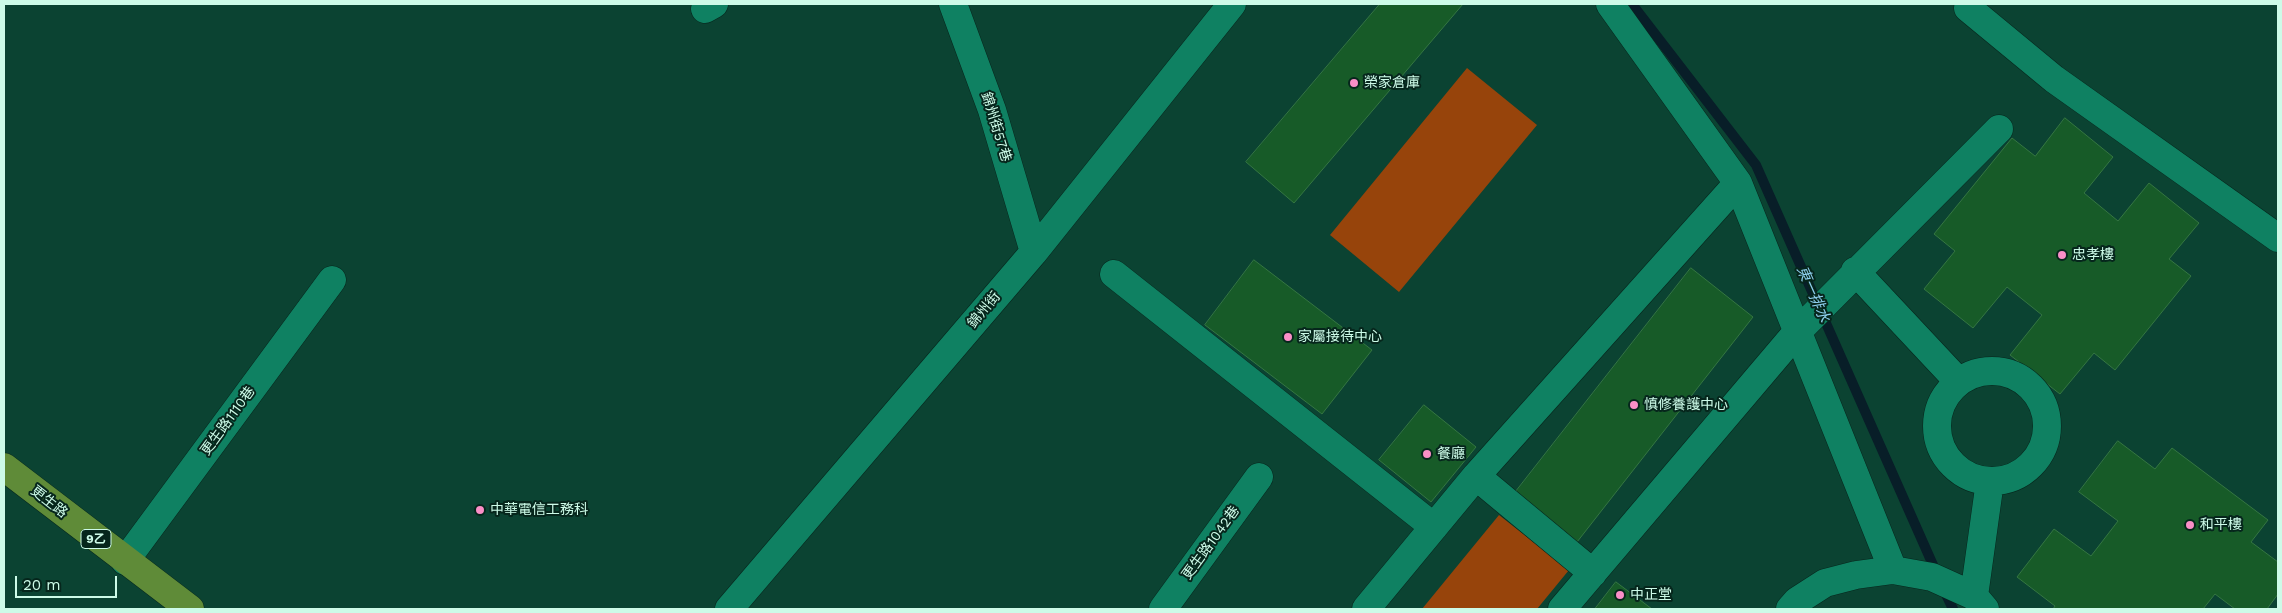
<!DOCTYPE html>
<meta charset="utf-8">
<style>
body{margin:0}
#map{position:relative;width:2282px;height:613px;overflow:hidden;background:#0b4332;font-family:"Work Sans",sans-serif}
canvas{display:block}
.frame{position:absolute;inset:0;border:5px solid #cdfbe8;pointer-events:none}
.scale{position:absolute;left:15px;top:576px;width:102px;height:22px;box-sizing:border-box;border:2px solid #cdfbe8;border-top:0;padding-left:6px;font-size:15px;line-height:18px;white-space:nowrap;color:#cdfbe8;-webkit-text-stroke:4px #06261c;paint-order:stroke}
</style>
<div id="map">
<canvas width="2282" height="613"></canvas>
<div class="frame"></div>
<div class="scale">20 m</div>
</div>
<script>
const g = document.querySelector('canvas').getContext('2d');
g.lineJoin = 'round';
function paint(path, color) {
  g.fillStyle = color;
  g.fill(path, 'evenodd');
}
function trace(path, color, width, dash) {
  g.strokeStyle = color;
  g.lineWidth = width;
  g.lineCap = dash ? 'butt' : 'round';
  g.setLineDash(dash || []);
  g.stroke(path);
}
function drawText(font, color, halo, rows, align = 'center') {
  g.font = font + ' "Work Sans","Noto Sans TC",sans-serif';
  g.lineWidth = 4;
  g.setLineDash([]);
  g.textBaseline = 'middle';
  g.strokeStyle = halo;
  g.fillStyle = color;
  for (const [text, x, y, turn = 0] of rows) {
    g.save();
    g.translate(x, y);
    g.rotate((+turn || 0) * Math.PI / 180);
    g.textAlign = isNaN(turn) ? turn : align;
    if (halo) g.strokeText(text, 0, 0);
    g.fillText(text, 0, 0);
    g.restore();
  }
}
paint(new Path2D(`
 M1467,68L1537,125L1399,292L1330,235Z
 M1499,515L1569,570L1537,609H1422Z`), '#97440b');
trace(new Path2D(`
 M1632,4L1756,165L1937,574
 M1943,588L1953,609`), '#081e28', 10);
const building = new Path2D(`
 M1380,4H1463L1294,203L1246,162Z
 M2065,118L2113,157L2084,193L2118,221L2149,183L2199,223L2169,259L2191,276L2115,370L2094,353L2060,394L2010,355L2042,315L2007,287L1973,328L1924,289L1955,251L1934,234L2012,138L2035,156Z
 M1254,260L1372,350L1322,414L1205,325Z
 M1691,268L1753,317L1577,542L1514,494Z
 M1424,405L1476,447L1431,502L1379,460Z
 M2118,441L2155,469L2172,448L2268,520L2251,542L2278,562V594L2267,609H2235L2215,594L2203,609H2053L2055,606L2017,577L2054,529L2091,556L2118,521L2079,492Z
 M1616,582L1652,609H1595Z`);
paint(building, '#175b28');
trace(building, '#357642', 1);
const minor = new Path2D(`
 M953,4L992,110L1034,252
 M1610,4L1738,183
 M1968,8L2054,79L2278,238
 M705,9L714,4
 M1855,271L1958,381
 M1114,274L1434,527
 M1937 426a55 55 0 1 1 110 0a55 55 0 1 1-110 0Z
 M1476,476L1593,573
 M125,561L332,280
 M1974,596L1990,481
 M729,609L1034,252L1232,4
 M1163,609L1259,477
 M1366,609L1476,476L1738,183L1893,570
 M1562,609L1797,332L1999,129
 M1790,609L1797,601L1825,583L1856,575L1893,570L1932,577L1974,596L1985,609`);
const major = new Path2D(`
 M4,467L190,609`);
trace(minor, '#06261c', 29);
trace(major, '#06261c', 29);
trace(minor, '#0f8162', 28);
trace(major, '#5f8b38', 28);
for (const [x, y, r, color] of [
 [1354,83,5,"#fa8fc7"],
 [2062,255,5,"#fa8fc7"],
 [1288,337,5,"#fa8fc7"],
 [1634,405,5,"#fa8fc7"],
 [1427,454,5,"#fa8fc7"],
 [480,510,5,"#fa8fc7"],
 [2190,525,5,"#fa8fc7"],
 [1620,595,5,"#fa8fc7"]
]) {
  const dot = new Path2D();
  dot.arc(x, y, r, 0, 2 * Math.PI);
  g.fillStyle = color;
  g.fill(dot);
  trace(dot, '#06261c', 2);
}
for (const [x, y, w] of [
 [96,539,30]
]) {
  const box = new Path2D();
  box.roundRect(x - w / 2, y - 9.5, w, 19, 4);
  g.fillStyle = '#06261c';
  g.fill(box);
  trace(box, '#cdfbe8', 1);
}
drawText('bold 12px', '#cdfbe8', null, [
 ["9乙",96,539]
]);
drawText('14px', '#cdfbe8', '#06261c', [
 ["榮家倉庫",1364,83],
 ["忠孝樓",2072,255],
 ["家屬接待中心",1298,337],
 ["慎修養護中心",1644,405],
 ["餐廳",1437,454],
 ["中華電信工務科",490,510],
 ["和平樓",2200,525],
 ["中正堂",1630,595]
], 'left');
drawText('14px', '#cdfbe8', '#06261c', [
 ["錦州街57巷",996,127,73],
 ["錦州街",984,310,-50],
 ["更生路1110巷",228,421,-54],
 ["更生路",49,502,38],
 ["更生路1042巷",1211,543,-54]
]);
drawText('italic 15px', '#8ecfed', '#06261c', [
 ["東一排水",1813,294,66]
]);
</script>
